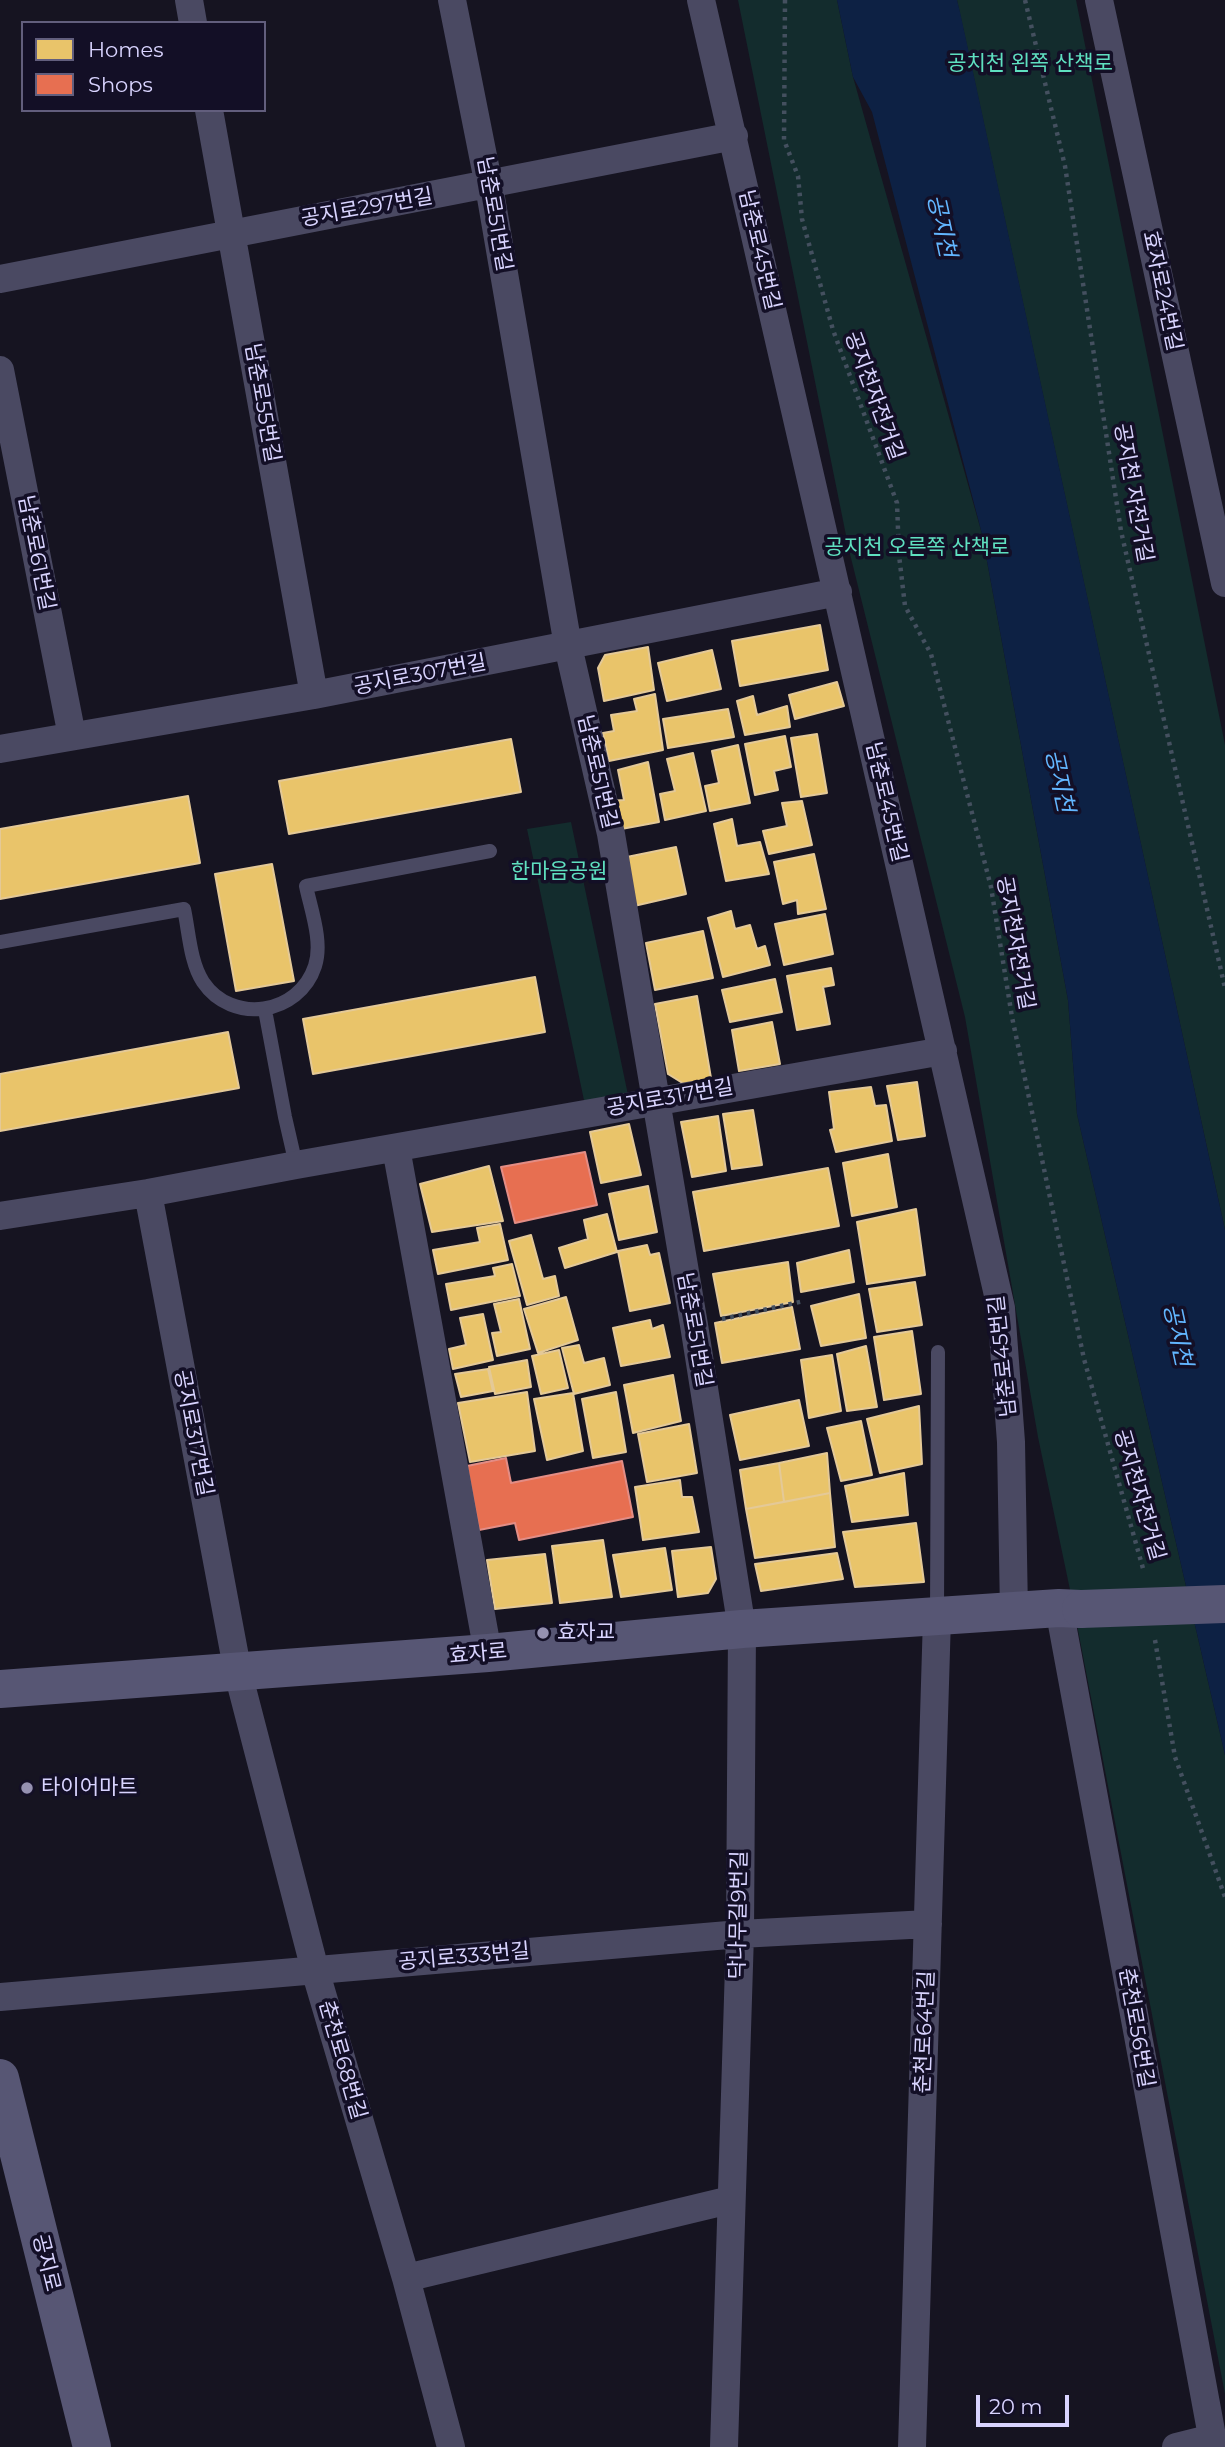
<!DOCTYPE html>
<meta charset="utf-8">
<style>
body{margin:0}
#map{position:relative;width:1225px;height:2447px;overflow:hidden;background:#161421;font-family:Montserrat,sans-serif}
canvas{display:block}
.legend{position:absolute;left:21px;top:21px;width:245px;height:91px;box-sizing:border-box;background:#130f26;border:2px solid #625e7d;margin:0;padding:9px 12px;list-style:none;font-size:21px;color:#d9d4ff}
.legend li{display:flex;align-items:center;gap:14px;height:35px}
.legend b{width:35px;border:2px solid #625e7d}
.scale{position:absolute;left:976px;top:2395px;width:93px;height:32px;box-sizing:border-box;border:4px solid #d9d4ff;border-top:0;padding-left:9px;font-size:21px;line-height:24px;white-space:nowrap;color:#d9d4ff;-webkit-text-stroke:5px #130f26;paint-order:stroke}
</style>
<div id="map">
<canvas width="1225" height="2447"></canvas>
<ul class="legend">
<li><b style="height:19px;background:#e9c46a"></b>Homes</li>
<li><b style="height:19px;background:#e76f51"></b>Shops</li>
</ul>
<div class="scale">20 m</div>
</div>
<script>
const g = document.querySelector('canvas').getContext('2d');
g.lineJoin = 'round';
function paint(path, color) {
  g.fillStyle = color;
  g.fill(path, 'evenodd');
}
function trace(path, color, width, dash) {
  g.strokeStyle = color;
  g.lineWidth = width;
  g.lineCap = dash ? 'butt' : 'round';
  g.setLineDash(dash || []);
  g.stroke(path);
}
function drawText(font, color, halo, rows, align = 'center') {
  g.font = font + ' Montserrat,"Noto Sans KR",sans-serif';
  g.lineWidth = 7;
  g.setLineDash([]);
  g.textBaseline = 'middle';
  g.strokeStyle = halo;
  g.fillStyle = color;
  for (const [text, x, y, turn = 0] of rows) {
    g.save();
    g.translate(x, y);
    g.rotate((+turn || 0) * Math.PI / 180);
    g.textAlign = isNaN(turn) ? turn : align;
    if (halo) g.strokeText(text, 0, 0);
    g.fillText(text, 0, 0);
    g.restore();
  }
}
paint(new Path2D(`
 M738,0H837L853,77L982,534L1068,1000L1077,1114L1225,1755V2394L1073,1604L1038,1437L965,1017L849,550Z
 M957,0H1076L1225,745V1230Z
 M571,822L628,1095L585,1105L527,829Z`), '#132c2d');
paint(new Path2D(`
 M837,0H957L960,12L1225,1230V1755L1077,1114L1068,1000L982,534L872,112L853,77Z`), '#0d2144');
const homes = new Path2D(`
 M820,625L828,670L740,686L732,641Z
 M648,647L654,690L604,701L598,668L605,655Z
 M712,650L721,689L667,701L658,663Z
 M837,682L844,706L795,719L789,695Z
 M655,694L663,750L609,761L603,733L614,731L611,715L637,711L634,699Z
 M753,696L757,715L787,706L790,727L745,735L737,701Z
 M728,709L734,737L668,748L663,719Z
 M817,734L827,793L801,797L791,738Z
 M785,736L791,767L774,771L778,790L755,795L745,744Z
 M511,739L521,792L289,834L279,781Z
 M738,745L750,803L710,811L705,786L719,783L712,751Z
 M693,753L706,811L665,820L660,794L675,791L667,759Z
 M648,762L659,822L616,830L610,801L624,800L618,770Z
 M188,796L200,863L0,899V829Z
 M802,801L812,845L769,854L763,831L787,826L782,803Z
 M732,819L737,846L760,842L769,874L726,881L714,824Z
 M676,847L686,894L634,906L622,858Z
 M814,854L826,909L798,914L797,900L783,904L774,862Z
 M272,864L294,981L236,991L215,874Z
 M731,911L735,929L750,925L757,949L765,946L770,965L723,977L708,918Z
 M825,914L833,954L784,965L775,924Z
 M703,931L713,978L655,990L646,943Z
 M831,968L834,985L823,987L830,1024L797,1030L787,976Z
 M535,977L545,1032L313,1074L303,1019Z
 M775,979L782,1012L730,1022L722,990Z
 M697,996L712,1084L689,1087L668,1074L655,1004Z
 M772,1022L780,1064L739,1071L732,1030Z
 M228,1032L239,1088L0,1131V1074Z
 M917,1082L925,1136L898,1140L887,1086Z
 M871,1087L875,1106L886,1105L892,1141L836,1152L830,1130L834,1129L829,1092Z
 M753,1110L762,1165L732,1169L723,1114Z
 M718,1116L726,1171L692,1177L681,1122Z
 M629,1124L641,1175L601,1183L590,1132Z
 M888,1154L897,1207L852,1216L843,1163Z
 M489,1166L503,1221L432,1232L420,1184Z
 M828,1168L839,1226L704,1251L693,1192Z
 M648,1186L657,1232L619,1240L609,1194Z
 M916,1209L925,1275L867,1284L857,1222Z
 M607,1214L617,1252L565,1268L559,1248L588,1239L584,1220Z
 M500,1224L508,1260L438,1274L433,1250L480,1242L477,1228Z
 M531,1235L543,1279L555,1276L559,1296L527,1305L509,1241Z
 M647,1245L650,1255L659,1253L670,1303L630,1311L618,1251Z
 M849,1250L854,1282L801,1292L797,1263Z
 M788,1262L793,1302L721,1316L713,1274Z
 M512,1264L520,1296L451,1310L446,1284L495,1276L493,1268Z
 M915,1282L922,1325L877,1332L869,1289Z
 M859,1294L866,1338L821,1346L811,1306Z
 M566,1297L578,1340L538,1353L524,1309Z
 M519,1299L530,1349L497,1356L492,1333L501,1332L494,1304Z
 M792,1307L800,1349L722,1363L715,1323Z
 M483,1314L493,1360L453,1369L449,1349L466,1345L460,1318Z
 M650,1320L652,1329L663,1325L670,1357L621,1366L613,1328Z
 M912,1331L921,1394L884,1400L874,1337Z
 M579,1345L584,1363L604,1358L610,1385L574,1394L562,1348Z
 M866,1346L877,1407L847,1411L837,1354Z
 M559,1350L568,1388L541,1394L532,1356Z
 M832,1355L841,1411L809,1418L801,1360Z
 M527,1360L531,1387L495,1394L489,1367Z
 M488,1369L493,1391L461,1397L455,1374Z
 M673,1375L681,1421L633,1433L624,1385Z
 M527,1392L535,1451L470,1462L458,1403Z
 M616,1392L626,1452L593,1458L582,1399Z
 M573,1393L583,1451L547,1460L534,1399Z
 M799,1400L809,1446L740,1460L730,1415Z
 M919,1406L922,1464L880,1473L867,1419Z
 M861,1421L872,1475L841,1481L827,1428Z
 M689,1424L697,1473L647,1482L638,1434Z
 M827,1453L830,1493L784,1502L779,1463Z
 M779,1463L784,1502L746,1509L740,1470Z
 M904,1473L908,1515L852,1522L845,1486Z
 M680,1480L682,1497H692L699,1532L643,1540L635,1487Z
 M830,1493L835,1547L755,1558L746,1509Z
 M916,1523L924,1582L855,1587L843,1532Z
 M603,1540L612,1597L560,1603L552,1546Z
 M711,1547L716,1579L708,1593L678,1597L672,1551Z
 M665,1548L672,1590L621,1597L613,1555Z
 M837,1553L843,1579L761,1591L755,1564Z
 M545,1554L552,1603L495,1609L487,1560Z`);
paint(homes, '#e9c46a');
trace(homes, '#e4c997', 2);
const shops = new Path2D(`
 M585,1152L597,1205L515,1223L501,1167Z
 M506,1458L511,1483L622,1461L633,1517L519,1540L515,1523L479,1530L467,1466Z`);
paint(shops, '#e76f51');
trace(shops, '#e38d85', 2);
trace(new Path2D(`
 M785,0L784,140L798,176L802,219L833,330L897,503L899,555L905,606L931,654L991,887L1012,1017L1084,1359L1144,1572
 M1025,0L1065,166L1121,531L1225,988
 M722,1319L804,1301
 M1155,1640L1175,1757L1225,1897`), '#44505f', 4.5, [3.5, 5]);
trace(new Path2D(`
 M0,942L184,909C189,932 190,962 203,982C232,1025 299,1015 315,966C323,942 311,910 306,886L490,851
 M265,1010L285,1117L296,1165
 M937,1615L938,1352`), '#4a4962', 14);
trace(new Path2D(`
 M189,0L193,23
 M452,0L489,186L568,646L611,834L694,1325L742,1629L740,1934L724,2447
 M701,0L1001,1308L1011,1442L1014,1612
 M1099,0L1225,583
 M209,110L314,695
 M0,279L734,136
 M0,370L72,736
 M0,749L314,695L838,592
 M396,1148L488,1653
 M148,1193L238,1673L315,1970L406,2278L451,2447
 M0,1216L148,1193L296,1165L943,1051
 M1059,1608L1214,2447
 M0,1997L740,1934L928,1924
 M406,2278L730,2200
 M912,2447L937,1617
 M1176,2447L1212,2438`), '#4a4962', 28);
trace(new Path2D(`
 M0,1689L488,1653L742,1629L1059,1608L1081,1609
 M0,2078L92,2447`), '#575674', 38);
trace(new Path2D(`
 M1081,1609L1225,1604`), '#575674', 38);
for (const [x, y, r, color] of [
 [543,1633,7,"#9591b1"],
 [27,1788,7,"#9591b1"]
]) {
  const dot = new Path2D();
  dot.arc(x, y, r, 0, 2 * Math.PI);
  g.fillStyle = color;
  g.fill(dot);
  trace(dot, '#130f26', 2.5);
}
drawText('21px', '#5fe0c0', '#130f26', [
 ["공치천 왼쪽 산책로",1030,64],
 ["공지천 오른쪽 산책로",917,548],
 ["한마음공원",559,872]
]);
drawText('21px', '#d9d4ff', '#130f26', [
 ["공지로297번길",367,208,-10],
 ["남춘로51번길",494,214,80],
 ["남춘로45번길",759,250,77],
 ["효자로24번길",1162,291,78],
 ["공지천자전거길",874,396,70],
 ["남춘로55번길",262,403,80],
 ["공지천 자전거길",1133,493,80],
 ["남춘로61번길",36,553,79],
 ["공지로307번길",420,675,-11],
 ["남춘로51번길",597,772,77],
 ["남춘로45번길",886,802,77],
 ["공지천자전거길",1015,943,80],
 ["공지로317번길",670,1098,-10],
 ["남춘로51번길",694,1330,80],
 ["남춘로45번길",1003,1356,-96],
 ["공지로317번길",193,1433,79],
 ["공지천자전거길",1139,1495,74],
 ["효자로",478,1654,-5],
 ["닥나무길9번길",739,1915,-89],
 ["공지로333번길",464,1957,-5],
 ["춘천로56번길",1136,2028,80],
 ["춘천로64번길",925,2032,-88],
 ["춘천로68번길",342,2060,74],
 ["공지로",46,2263,76]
]);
drawText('21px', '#d9d4ff', '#130f26', [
 ["효자교",557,1633],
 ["타이어마트",41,1788]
], 'left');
drawText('italic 23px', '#62b6ff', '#130f26', [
 ["공지천",941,226,78],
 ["공지천",1059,781,78],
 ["공지천",1177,1335,78]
]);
</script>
